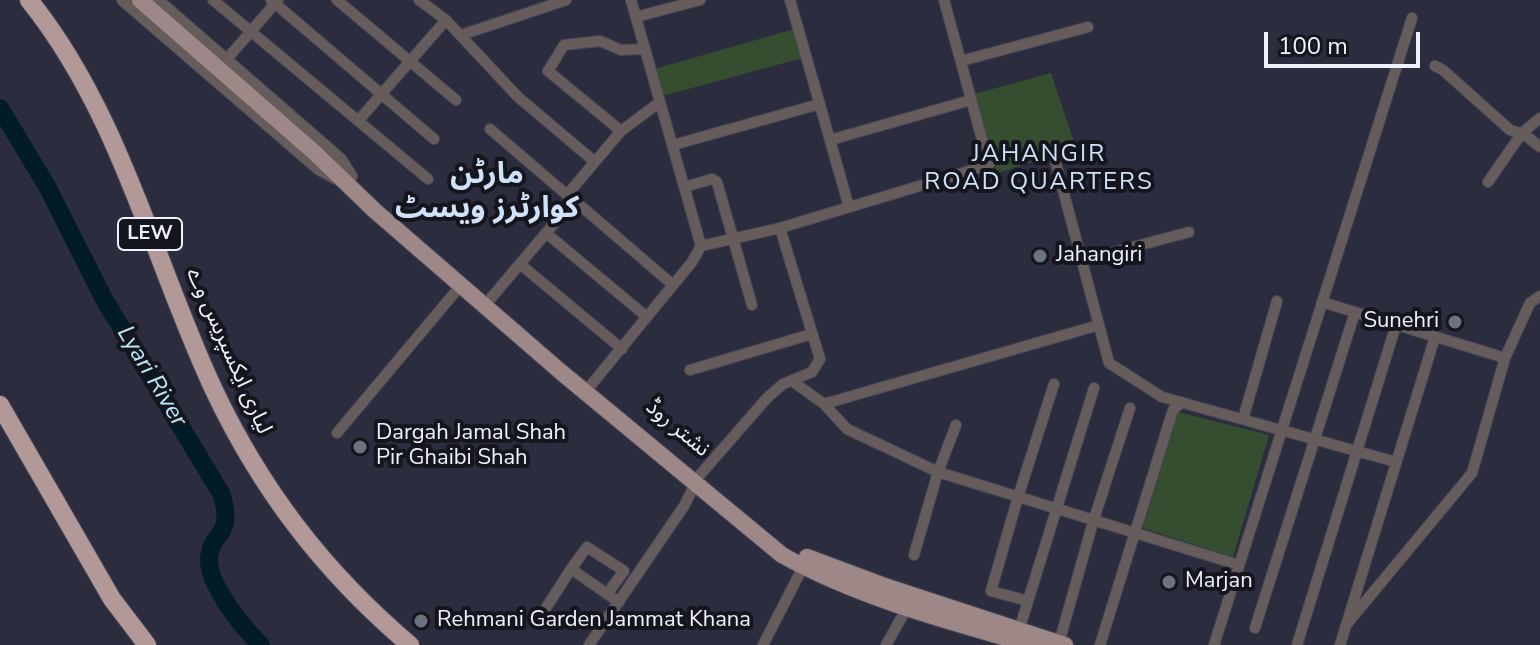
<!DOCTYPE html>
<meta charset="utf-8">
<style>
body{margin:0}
#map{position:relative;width:1540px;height:645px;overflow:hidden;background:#2b2d3e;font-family:"Nunito Sans",sans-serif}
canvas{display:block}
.scale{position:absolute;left:1264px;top:32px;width:156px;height:36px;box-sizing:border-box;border:4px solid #eef0fb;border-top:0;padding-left:10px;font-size:24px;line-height:28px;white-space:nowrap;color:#eef0fb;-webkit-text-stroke:6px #15161d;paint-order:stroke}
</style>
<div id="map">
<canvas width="1540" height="645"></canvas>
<div class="scale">100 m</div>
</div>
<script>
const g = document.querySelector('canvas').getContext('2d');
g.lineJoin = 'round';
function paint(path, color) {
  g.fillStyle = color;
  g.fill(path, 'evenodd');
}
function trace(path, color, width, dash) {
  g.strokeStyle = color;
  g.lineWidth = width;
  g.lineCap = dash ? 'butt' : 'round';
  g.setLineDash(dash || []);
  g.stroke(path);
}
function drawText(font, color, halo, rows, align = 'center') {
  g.font = font + ' "Nunito Sans","Noto Sans Arabic",sans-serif';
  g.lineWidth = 8;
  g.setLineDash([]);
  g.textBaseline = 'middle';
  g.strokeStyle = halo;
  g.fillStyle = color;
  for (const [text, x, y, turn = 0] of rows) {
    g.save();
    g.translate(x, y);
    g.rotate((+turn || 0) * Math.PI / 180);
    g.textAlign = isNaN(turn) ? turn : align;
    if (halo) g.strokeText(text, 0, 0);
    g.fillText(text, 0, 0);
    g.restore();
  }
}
paint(new Path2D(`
 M798,28L806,57L659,97L651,70Z
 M1051,73L1076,148L997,173L974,94Z
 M1178,412L1269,435L1233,557L1143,528Z`), '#354e30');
trace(new Path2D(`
 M0,108L48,188L104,299L222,495C234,540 211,529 209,559C208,585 243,628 261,645`), '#011c26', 18);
const minor = new Path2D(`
 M213,0L428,179
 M271,0L434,139
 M337,0L456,100
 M419,0L446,20L518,97L595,162
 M790,0L849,207
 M636,17L700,0
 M461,35L566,0
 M227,59L278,0
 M961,61L1088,27
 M1435,66L1443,70L1510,130L1524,134L1540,147
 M358,121L446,20
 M490,129L567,195
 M621,131L548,71L564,45L600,41L621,50L645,49
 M830,140L971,100
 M673,145L820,104
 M1054,156L1109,363L1162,397L1396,462
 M1488,182L1522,133L1540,118
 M684,187L712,179L717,182L752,305
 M574,200L673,285
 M546,233L647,317
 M701,246L780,228L989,165L944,0
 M1081,261L1189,232
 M520,264L622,349
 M491,298L574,200L567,195L621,131L660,102
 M1322,302L1505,358
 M690,370L812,334
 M792,381L824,404L847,429L938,472L1239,565
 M591,385L692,262L701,246L631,0
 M824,404L1099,325
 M1243,419L1277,301
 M337,433L461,285
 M914,555L938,472L956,425
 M607,594L624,571L587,547L571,569L619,602
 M1028,601L991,591L1018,497L1054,384
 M544,611L571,569
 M1346,625L1472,473L1505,358L1530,303L1540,296
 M1255,628L1355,312
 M1019,630L1094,388
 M1059,643L1093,522L1130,408
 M589,645L684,506L699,476L767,398L783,384L812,372L820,359L780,228
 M763,645L803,567
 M886,645L907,608
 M1100,645L1173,410L1182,402
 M1214,645L1412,18
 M1297,645L1396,325
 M1340,645L1435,337`);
const tertiary = new Path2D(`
 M123,0L319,169L336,178
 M157,0L340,159L351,176`);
const primary = new Path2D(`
 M140,0L315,153L374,210L561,372L782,555C859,598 947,621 1031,645
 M807,557L882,585L1065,645`);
const motorway = new Path2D(`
 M29,0C120,113 153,259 213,388C261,490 324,572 410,645
 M0,405L112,599L147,645`);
trace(minor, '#464858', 12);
trace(tertiary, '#464858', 14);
trace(primary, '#464858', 18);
trace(motorway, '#464858', 20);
trace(minor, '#665c5b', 10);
trace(tertiary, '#665c5b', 12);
trace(primary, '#9d8787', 16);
trace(motorway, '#b29998', 18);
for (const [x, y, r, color] of [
 [1040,256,8,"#6b7280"],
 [1455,322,8,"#6b7280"],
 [360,447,8,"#6b7280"],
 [1169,582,8,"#6b7280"],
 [421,621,8,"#6b7280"]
]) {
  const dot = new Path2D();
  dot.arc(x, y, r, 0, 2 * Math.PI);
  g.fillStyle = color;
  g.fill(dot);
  trace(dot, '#15161d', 3);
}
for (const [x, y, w] of [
 [150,234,64]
]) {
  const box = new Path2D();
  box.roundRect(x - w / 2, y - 16, w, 32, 6);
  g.fillStyle = '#15161d';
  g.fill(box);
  trace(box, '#eef0fb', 2);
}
drawText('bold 20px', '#eef0fb', null, [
 ["LEW",150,234]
]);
drawText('22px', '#eef0fb', '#15161d', [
 ["Jahangiri",1056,256],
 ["Sunehri",1439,322,"right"],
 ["Dargah Jamal Shah",376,434],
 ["Pir Ghaibi Shah",376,459],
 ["Marjan",1185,582],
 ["Rehmani Garden Jammat Khana",437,621]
], 'left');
drawText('22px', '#eef0fb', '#15161d', [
 ["لیاری ایکسپریس وے",228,351,66],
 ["نشتر روڈ",677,429,40]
]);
g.letterSpacing = '2px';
drawText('24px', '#d0e2fb', '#15161d', [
 ["JAHANGIR",1039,155],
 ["ROAD QUARTERS",1039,183]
]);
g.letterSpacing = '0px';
drawText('italic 24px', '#b9e8fd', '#15161d', [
 ["Lyari River",151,377,59]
]);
drawText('bold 30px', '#d0e2fb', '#15161d', [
 ["مارٹن",487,176],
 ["کوارٹرز ویسٹ",487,210]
]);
</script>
